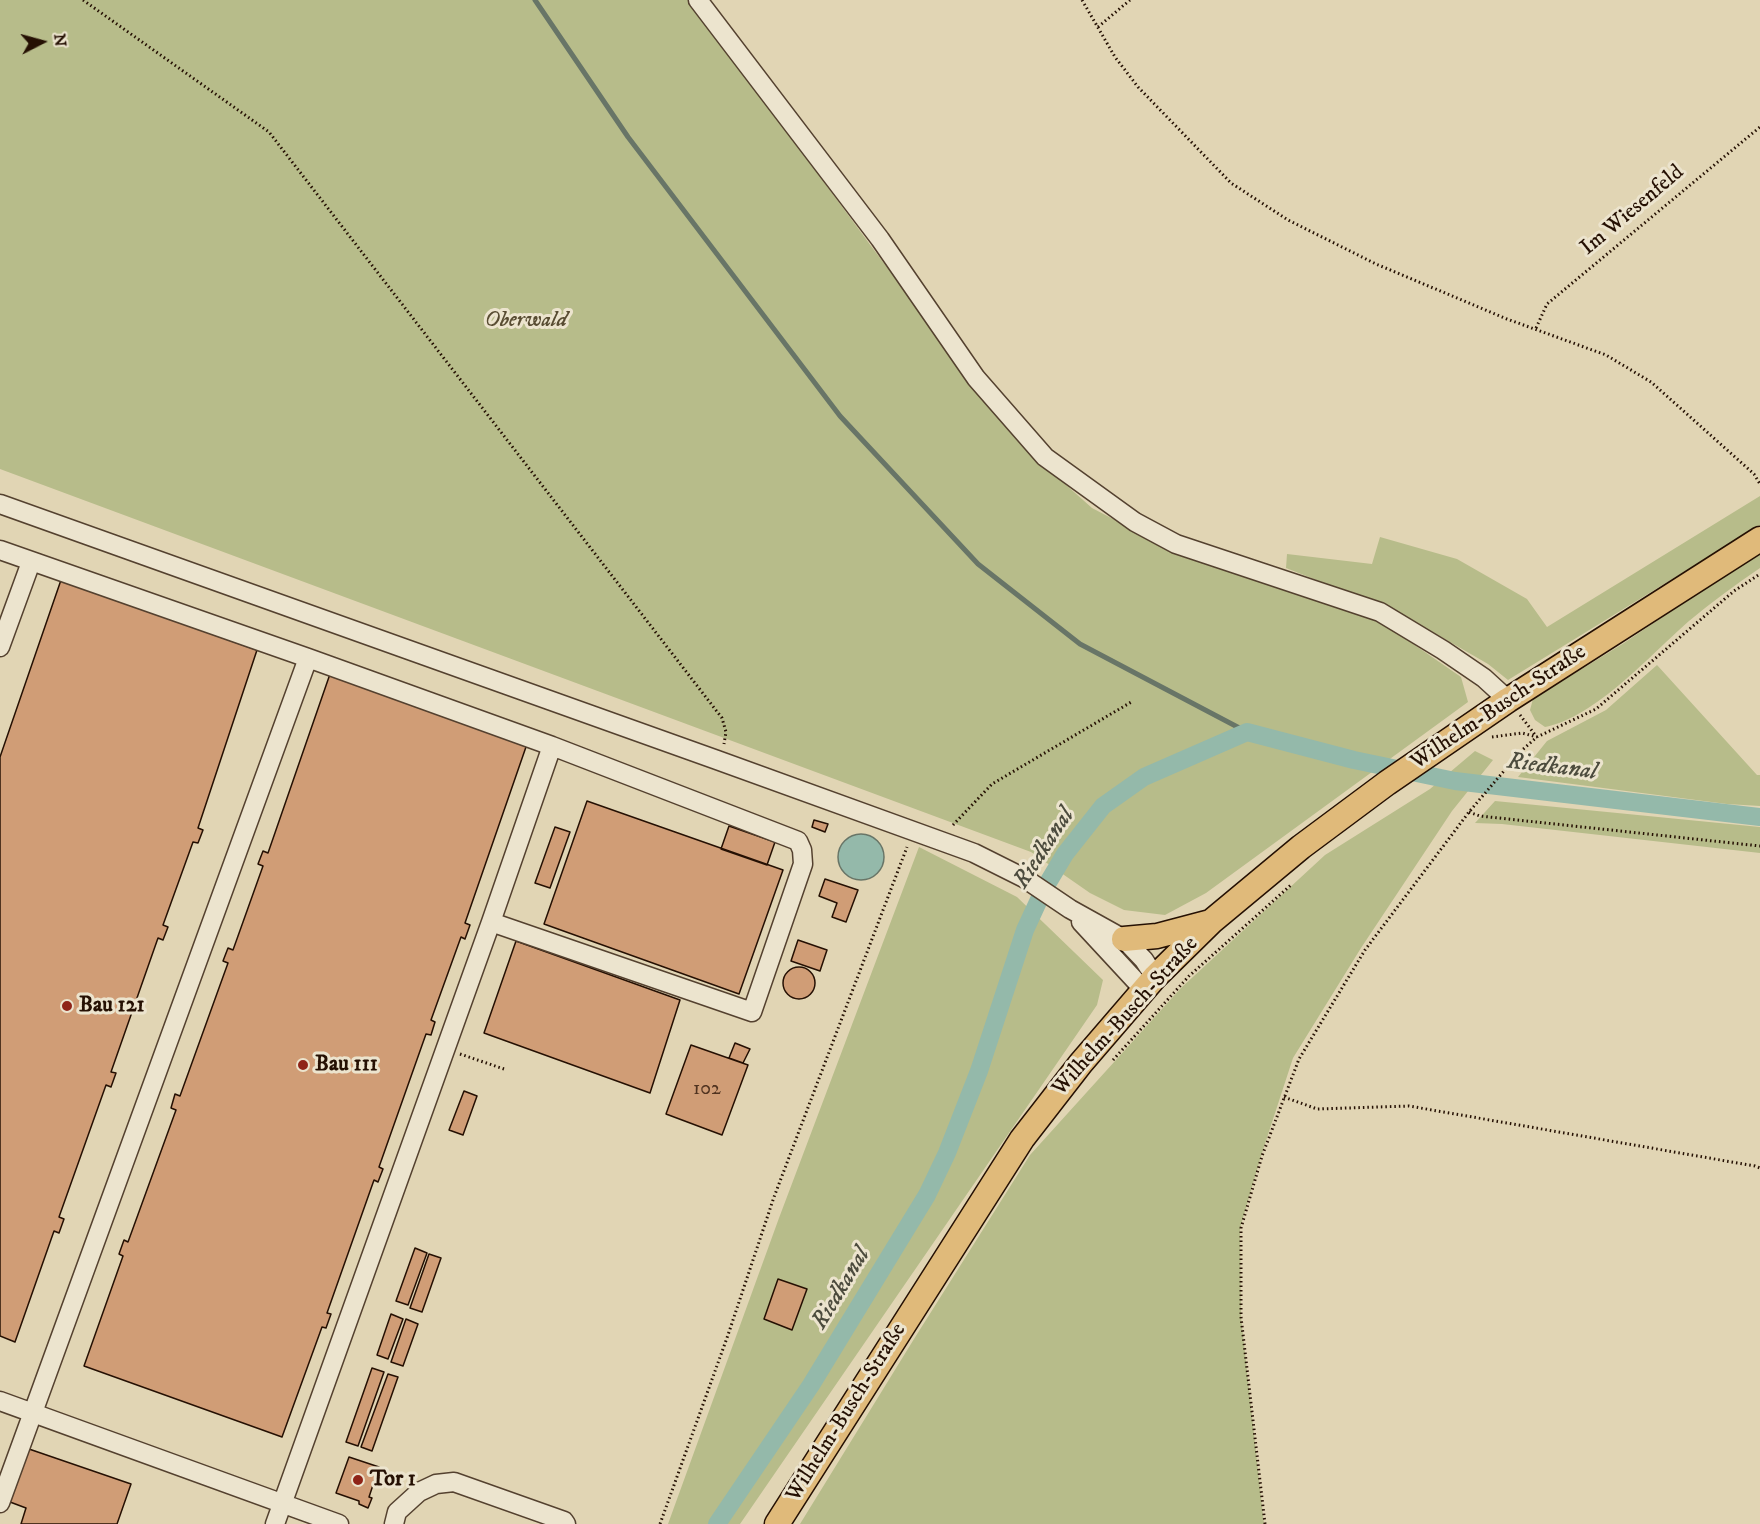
<!DOCTYPE html>
<meta charset="utf-8">
<style>
body{margin:0}
#map{position:relative;width:1760px;height:1524px;overflow:hidden;background:#e1d5b4;font-family:"IM FELL DW Pica",serif}
canvas{display:block}
.north{position:absolute;left:12px;top:12px;width:60px;height:60px;-webkit-text-stroke:4px #ece4ce;paint-order:stroke;rotate:84deg;font-size:16px;font-weight:700;line-height:24px;text-align:center;color:#251003}
.north::after{content:'';display:block;margin:auto;width:21px;height:27px;background:#251003;clip-path:polygon(50% 0,100% 100%,50% 72%,0 100%)}
</style>
<div id="map">
<canvas width="1760" height="1524"></canvas>
<div class="north">N</div>
</div>
<script>
const g = document.querySelector('canvas').getContext('2d');
g.lineJoin = 'round';
function paint(path, color) {
  g.fillStyle = color;
  g.fill(path, 'evenodd');
}
function trace(path, color, width, dash) {
  g.strokeStyle = color;
  g.lineWidth = width;
  g.lineCap = dash ? 'butt' : 'round';
  g.setLineDash(dash || []);
  g.stroke(path);
}
function drawText(font, color, halo, rows, align = 'center') {
  g.font = font + ' "IM FELL DW Pica",serif';
  g.lineWidth = 6;
  g.setLineDash([]);
  g.textBaseline = 'middle';
  g.strokeStyle = halo;
  g.fillStyle = color;
  for (const [text, x, y, turn = 0] of rows) {
    g.save();
    g.translate(x, y);
    g.rotate((+turn || 0) * Math.PI / 180);
    g.textAlign = isNaN(turn) ? turn : align;
    if (halo) g.strokeText(text, 0, 0);
    g.fillText(text, 0, 0);
    g.restore();
  }
}
paint(new Path2D(`
 M0,0H690L871,246L1019,443L1092,508L1178,553L1380,621L1461,677L1468,702L1206,893L1165,915L1124,910L1090,893L1031,852L0,469Z
 M1760,496V525L1508,680L1488,664L1400,613L1286,568L1287,554L1372,564L1380,537L1457,559L1527,599L1547,627Z
 M1760,551V568C1735,585 1712,602 1689,621C1650,655 1596,717 1545,727L1535,720L1530,710L1533,699L1624,643Z
 M1657,665L1757,775H1760V806L1727,804L1518,777L1547,741L1606,710Z
 M1475,751L1493,760L1452,811L1361,948L1293,1058L1261,1156L1240,1228L1241,1317L1264,1524H800L914,1339L1030,1155L1181,988L1325,855L1430,789Z
 M1495,801L1760,827V853L1502,824L1475,823Z
 M919,847L1017,897L1103,980L1097,1005L740,1524H668L779,1218Z`), '#b7bc8a');
const water = new Path2D(`
 M838 857a23 23 0 1 1 46 0a23 23 0 1 1-46 0Z`);
paint(water, '#94b9aa');
trace(water, '#687567', 1.5);
trace(new Path2D(`
 M535,0L628,137L840,416L978,564L1080,644L1247,732`), '#687567', 5);
trace(new Path2D(`
 M717,1524L811,1385L927,1195L947,1153L979,1071L1025,930L1043,891L1065,854L1103,806L1144,777L1247,732L1354,760L1455,781L1760,817`), '#94b9aa', 18);
const building = new Path2D(`
 M61,580L257,650L198,828L203,830L198,843L193,842L163,925L168,927L163,940L158,938L111,1072L116,1073L111,1087L106,1085L59,1217L64,1219L59,1233L54,1231L15,1342L0,1336V757Z
 M330,674L527,744L465,923L470,925L465,939L461,937L431,1020L435,1022L431,1035L426,1034L379,1167L383,1169L378,1182L374,1180L327,1313L331,1314L326,1328L322,1327L282,1437L84,1366L123,1256L119,1254L124,1240L128,1242L176,1110L171,1108L175,1094L180,1096L228,963L223,961L228,948L233,950L263,866L258,864L263,851L268,853Z
 M587,801L783,870L739,994L544,924Z
 M814,820L828,824L825,832L812,827Z
 M729,826L775,842L767,865L721,849Z
 M555,827L570,832L550,888L535,883Z
 M825,879L858,890L846,922L832,917L837,903L819,896Z
 M798,940L827,950L820,971L791,961Z
 M516,941L680,1000L650,1093L484,1033Z
 M783 983a16 16 0 1 1 32 0a16 16 0 1 1-32 0Z
 M735,1043L750,1049L743,1063L729,1058Z
 M691,1045L748,1065L722,1135L666,1114Z
 M464,1091L477,1096L463,1135L449,1130Z
 M415,1248L427,1253L408,1305L396,1301Z
 M429,1254L441,1258L422,1312L410,1308Z
 M778,1279L807,1289L792,1330L764,1319Z
 M391,1314L403,1319L388,1359L377,1355Z
 M406,1319L418,1324L403,1366L391,1362Z
 M372,1368L384,1372L358,1446L346,1442Z
 M388,1374L398,1377L372,1451L361,1447Z
 M29,1449L131,1484L117,1524H21L26,1508L10,1502Z
 M349,1457L379,1467L369,1497L372,1498L368,1508L359,1504V1501L336,1493Z`);
paint(building, '#d09d76');
trace(building, '#251003', 1.5);
const minor = new Path2D(`
 M698,0L880,239L976,378L1045,457L1135,522L1176,544L1380,612L1443,650L1484,678L1508,700
 M0,504L717,760L974,853L1024,878L1070,909L1124,939L1144,960L1155,977
 M0,550L308,658L552,746L798,841L802,850L803,864L752,1012L491,922
 M0,647L31,562
 M1081,922L1144,990
 M0,1401L339,1524
 M0,1503L308,658
 M275,1524L491,922L552,746
 M394,1524L397,1512L419,1492L436,1484L454,1482L564,1521L566,1524`);
const major = new Path2D(`
 M1124,939L1157,936L1210,922
 M777,1524L1022,1139L1081,1063L1155,977L1212,921L1301,847L1387,783L1508,700L1760,539`);
trace(minor, '#54412f', 21);
trace(major, '#251003', 27);
trace(new Path2D(`
 M83,0L269,132L722,718L726,732L724,744
 M1082,0L1115,57L1138,87L1231,183L1288,220L1376,264L1507,319L1606,355L1651,382L1754,474L1760,484
 M1098,27L1130,0
 M1536,328L1547,304L1760,127
 M1520,715L1536,736
 M1492,737L1522,733L1537,737
 M1469,812L1480,816L1760,846
 M953,825L992,784L1133,701
 M460,1054L504,1069
 M1113,1060L1189,976L1292,884
 M1284,1097L1317,1109L1409,1106L1755,1166L1760,1168
 M660,1524L728,1335L774,1197L907,847
 M1265,1524L1241,1317V1228L1262,1156L1299,1059L1365,950L1469,812L1521,751L1537,737L1596,709L1734,591L1760,574`), '#251003', 3, [1.5, 3]);
trace(minor, '#ece4ce', 18);
trace(major, '#e0ba7a', 24);
for (const [x, y, r, color] of [
 [67,1006,6,"#8f2418"],
 [303,1065,6,"#8f2418"],
 [358,1480,6,"#8f2418"]
]) {
  const dot = new Path2D();
  dot.arc(x, y, r, 0, 2 * Math.PI);
  g.fillStyle = color;
  g.fill(dot);
  trace(dot, '#ece4ce', 2);
}
drawText('20px', '#503320', null, [
 ["102",707,1090]
]);
drawText('22px', '#251003', '#ece4ce', [
 ["Im Wiesenfeld",1633,211,-40],
 ["Wilhelm-Busch-Straße",1499,708,-34],
 ["Wilhelm-Busch-Straße",1126,1017,-48],
 ["Wilhelm-Busch-Straße",847,1413,-58]
]);
drawText('italic 22px', '#584c32', '#ece4ce', [
 ["Oberwald",526,321]
]);
drawText('bold 22px', '#251003', '#ece4ce', [
 ["Bau 121",79,1006],
 ["Bau 111",315,1065],
 ["Tor 1",370,1480]
], 'left');
drawText('italic 24px', '#4c4b3d', '#ece4ce', [
 ["Riedkanal",1552,768,7],
 ["Riedkanal",1045,849,-57],
 ["Riedkanal",842,1289,-59]
]);
</script>
